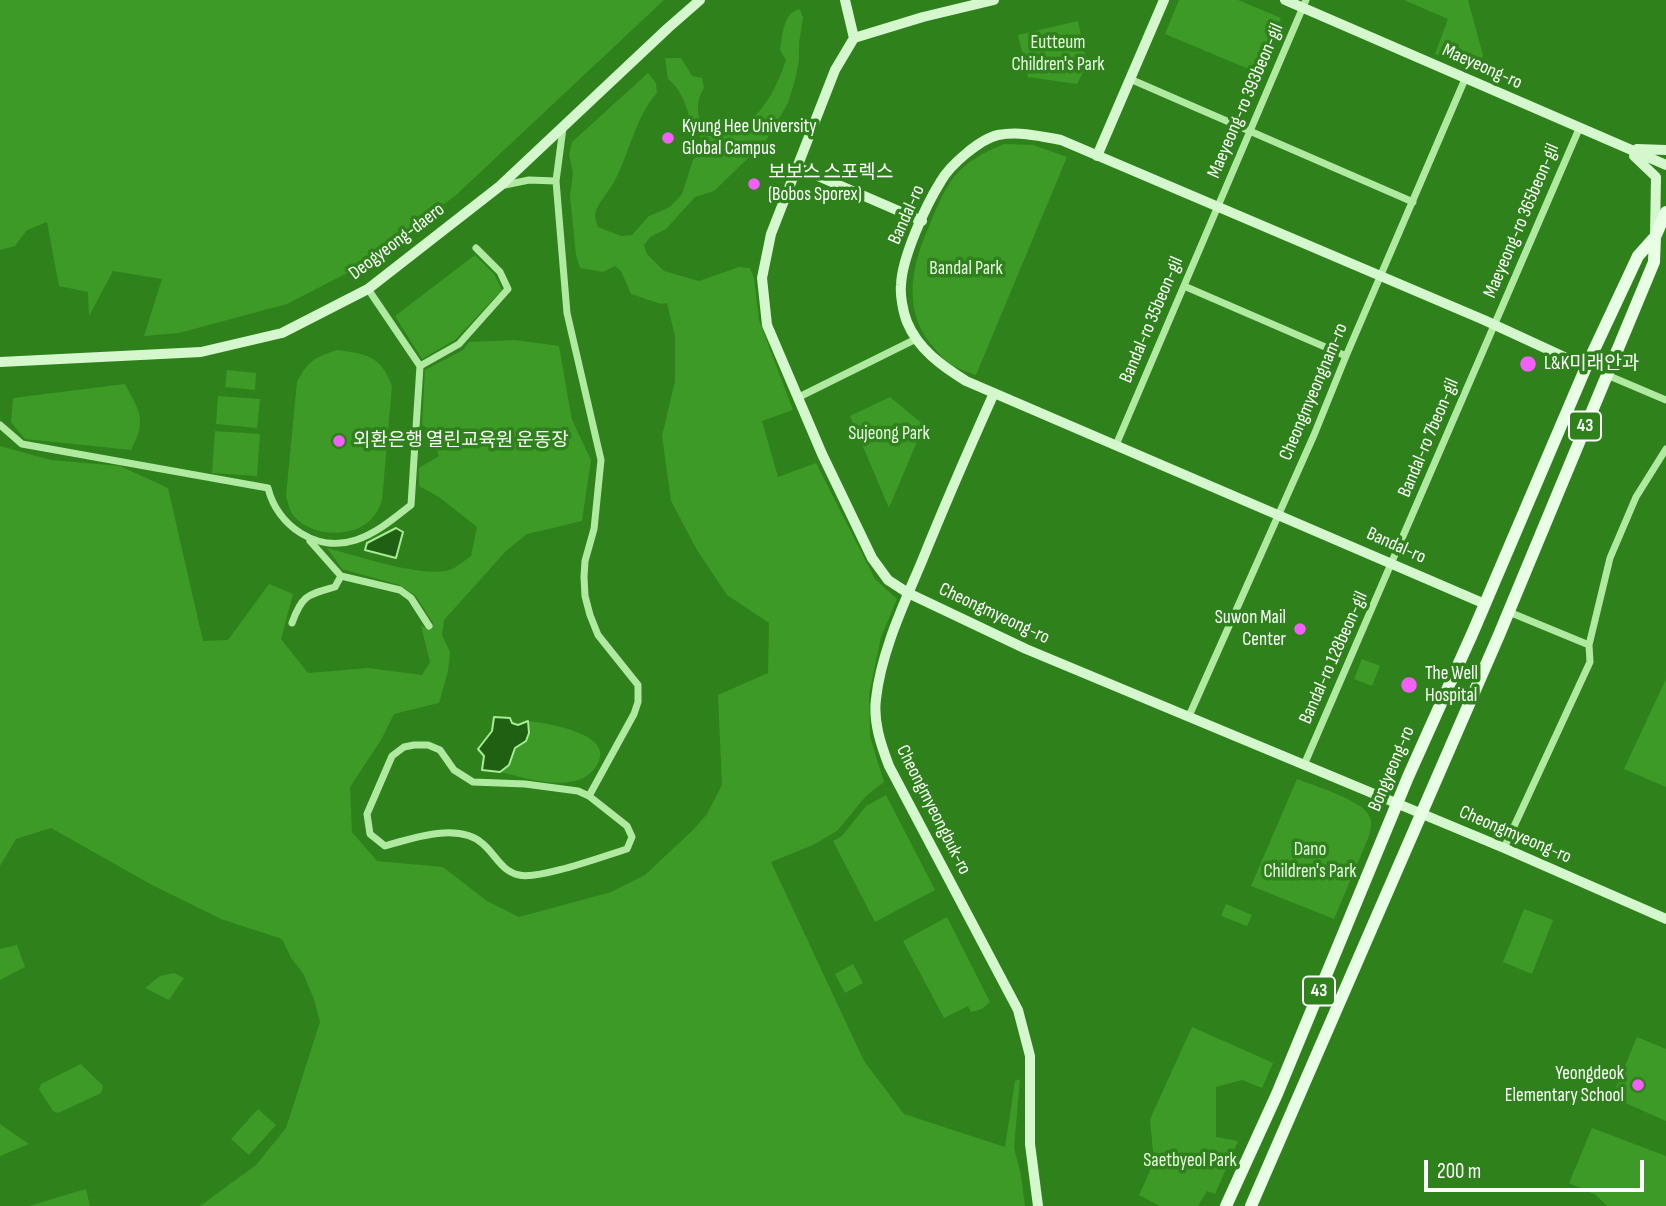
<!DOCTYPE html>
<meta charset="utf-8">
<style>
body{margin:0}
#map{position:relative;width:1666px;height:1206px;overflow:hidden;background:#2f811c;font-family:"Sofia Sans Condensed",sans-serif}
canvas{display:block}
.scale{position:absolute;left:1424px;top:1160px;width:220px;height:32px;box-sizing:border-box;border:4px solid #fff;border-top:0;padding-left:9px;font-size:21px;line-height:24px;white-space:nowrap;color:#fff;-webkit-text-stroke:5px #2f811c;paint-order:stroke}
</style>
<div id="map">
<canvas width="1666" height="1206"></canvas>
<div class="scale">200 m</div>
</div>
<script>
const g = document.querySelector('canvas').getContext('2d');
g.lineJoin = 'round';
function paint(path, color) {
  g.fillStyle = color;
  g.fill(path, 'evenodd');
}
function trace(path, color, width, dash) {
  g.strokeStyle = color;
  g.lineWidth = width;
  g.lineCap = dash ? 'butt' : 'round';
  g.setLineDash(dash || []);
  g.stroke(path);
}
function drawText(font, color, halo, rows, align = 'center') {
  g.font = font + ' "Sofia Sans Condensed","Noto Sans KR",sans-serif';
  g.lineWidth = 7;
  g.setLineDash([]);
  g.textBaseline = 'middle';
  g.strokeStyle = halo;
  g.fillStyle = color;
  for (const [text, x, y, turn = 0] of rows) {
    g.save();
    g.translate(x, y);
    g.rotate((+turn || 0) * Math.PI / 180);
    g.textAlign = isNaN(turn) ? turn : align;
    if (halo) g.strokeText(text, 0, 0);
    g.fillText(text, 0, 0);
    g.restore();
  }
}
paint(new Path2D(`
 M0,0H664L455,196L351,271L287,304L179,333L144,336L162,279L113,271L89,316L88,292L59,286L47,222L27,230L15,246L0,250Z
 M1179,0H1238L1281,18L1258,73L1165,34Z
 M1404,0H1468L1483,55L1479,70L1435,54L1448,19Z
 M800,9L803,18L799,43V61L795,80L788,103L765,142L714,191L695,197L666,229L650,237L644,245L647,254L664,271L699,281L739,267L750,268L754,278L759,320L793,410L762,421L778,477L816,463L875,579L897,599L881,637L869,695L870,737L884,782L866,796L837,831L813,845L771,862L864,1061L904,1114L1005,1147L1015,1081L1020,1079L1014,1148L1021,1175L1025,1206H200L256,1165L286,1128L320,1022L314,999L303,973L291,958L282,939L221,919L152,885L51,828L16,839L0,866V446L51,460L120,466L168,488L203,641L228,640L269,584L293,594L281,639L308,673L368,668L422,675L430,662L421,626L430,629L433,623L416,596L399,585L342,569L327,548C355,555 427,580 452,569C459,566 465,560 471,556L477,527L439,497L419,486V468L439,456L429,429L422,425L425,370L463,350L469,342L515,340L559,346L572,420L591,460L582,521L527,534L506,551L444,620L442,635L450,652L448,671L439,703L394,714L381,740L350,787L352,832L377,861L443,867L487,901L519,917L611,892L645,875L693,830L707,814L722,785L718,695L768,673L769,623L727,595L697,550L671,501L662,436L675,381V336L667,303L661,304L631,294L621,271L615,266L603,272L580,268L576,255L570,196L573,173L569,155L572,142L648,73L656,83L657,93C635,117 630,153 614,182C609,192 596,204 595,216C595,220 597,223 598,227L621,236L632,235L649,216L670,207L682,194L693,160L704,148L698,129L691,126C689,110 681,89 668,79L665,58H681L692,76L702,78L704,88C693,106 699,118 706,136C751,136 773,99 786,60L780,50C783,35 782,13 800,9Z
 M1078,21L1087,64L1077,84L1028,77L1018,35Z
 M1004,144L1033,145L1067,157L976,375C968,372 959,369 951,365C945,361 940,355 936,350C902,315 910,269 928,229C948,181 954,165 1004,144Z
 M475,255L494,274L502,290L455,340L422,359L395,316Z
 M337,350C367,354 381,356 392,386L382,501C380,505 378,512 374,516C356,540 307,538 291,512C289,507 287,501 286,496L297,382C308,361 315,357 337,350Z
 M227,370L256,373L255,390L225,387Z
 M125,384C140,412 147,420 131,450L25,439L11,422L13,398Z
 M218,396L260,399L257,428L216,424Z
 M890,397L924,425L889,508L850,416Z
 M215,431L260,434L257,476L212,473Z
 M1362,659L1380,666L1372,686L1354,679Z
 M1666,679V787L1624,769Z
 M528,721C546,723 611,733 599,761C594,772 586,778 575,781C551,787 523,777 500,772L511,761L515,748C526,741 532,736 528,721Z
 M1297,779C1313,785 1360,800 1368,814C1373,821 1371,828 1369,836L1334,919L1251,886Z
 M886,795L935,890L875,922L833,841L842,836L866,806Z
 M1226,904L1252,915L1247,926L1221,916Z
 M1524,909L1553,920L1532,974L1503,962Z
 M947,917L990,1002L982,1009L971,1012L968,1006L944,1018L903,941Z
 M17,945L25,967L0,980V949Z
 M853,964L863,983L845,993L835,974Z
 M174,973L184,978L169,1000L145,988L160,976Z
 M1192,1027L1273,1063L1262,1088L1242,1080L1216,1087V1137L1238,1141L1215,1194L1207,1191L1198,1206H1160L1139,1195L1154,1162L1150,1119Z
 M1637,1037L1666,1049V1121L1612,1097Z
 M81,1064L103,1086L101,1093L58,1113L53,1111L39,1089L41,1084Z
 M258,1109L276,1125L249,1155L231,1139Z
 M0,1124L29,1144L0,1156Z
 M1592,1128L1666,1156V1206H1607L1596,1195L1569,1183Z
 M86,1189L90,1206H29L82,1190Z`), '#3d9a26');
const water = new Path2D(`
 M396,528L403,532L396,558L365,550L367,543Z
 M494,717L510,718L512,723L518,725L528,721L529,733L526,741L515,748L509,765L500,772L482,770L484,756L478,749L492,731Z`);
paint(water, '#206013');
trace(water, '#a7ec94', 2);
trace(new Path2D(`
 M1130,79L1413,202
 M556,181L567,313L601,460L594,529L585,561L584,577L585,596L590,615L598,635L638,685V702L634,714L589,796
 M500,186L529,180L556,181L563,128
 M1184,286L1346,356
 M420,366L459,344L508,289L500,272L476,248
 M1607,375L1666,400
 M797,398L916,339
 M0,425L22,444L268,488C277,526 317,553 356,540C377,533 393,519 411,505L420,366L368,289
 M1116,445L1306,0
 M310,541L341,576L400,590L411,598L429,626
 M1509,612L1589,645
 M292,623C302,595 307,595 335,587L341,576
 M1189,716L1314,435L1346,356L1465,79
 M414,745H428L440,750L454,770L473,782L525,784L578,791L589,796L627,826L632,837L627,849C604,856 539,880 519,875C501,871 496,855 483,844C459,822 413,838 385,846L370,834L367,814L392,756L404,747Z
 M1304,765L1579,129
 M1504,848L1590,662L1589,645L1610,558L1636,497L1666,449`), '#b0eaa1', 7);
trace(new Path2D(`
 M845,0L854,38L835,70L771,234L762,278L767,325L822,454L872,558L888,580L908,593L1026,649L1504,848L1666,919
 M1285,0L1666,165
 M854,38L923,17L994,0
 M1637,149L1666,150
 M1097,156L1164,0
 M1634,156L1656,177L1655,235
 M797,167L922,221
 M0,362L201,352L282,333L368,289L500,186L668,28L700,0
 M994,393C969,449 945,504 922,561C904,604 881,652 876,699C873,722 881,745 889,766L1018,1010L1030,1056V1144L1038,1206
 M1485,604L966,381C942,366 918,349 907,322C903,312 900,295 901,285C902,257 926,205 941,181C950,165 980,139 998,135C1019,131 1040,136 1061,140L1484,320L1586,367`), '#d4f7cd', 10);
trace(new Path2D(`
 M1226,1206L1277,1094L1408,777L1473,632L1586,367L1638,256L1655,237L1666,212
 M1251,1206L1499,635L1654,262L1655,237`), '#e8fee5', 12);
for (const [x, y, r, color] of [
 [668,138,7,"#f45ffa"],
 [754,184,7,"#f45ffa"],
 [1528,364,9,"#f45ffa"],
 [339,441,7,"#f45ffa"],
 [1300,629,7,"#f45ffa"],
 [1409,685,9,"#f45ffa"],
 [1638,1085,7,"#f45ffa"]
]) {
  const dot = new Path2D();
  dot.arc(x, y, r, 0, 2 * Math.PI);
  g.fillStyle = color;
  g.fill(dot);
  trace(dot, '#2f811c', 2.5);
}
for (const [x, y, w] of [
 [1585,426,32],
 [1319,991,32]
]) {
  const box = new Path2D();
  box.roundRect(x - w / 2, y - 14.5, w, 29, 5);
  g.fillStyle = '#2f811c';
  g.fill(box);
  trace(box, '#fff', 2);
}
drawText('bold 18px', '#fff', null, [
 ["43",1585,426],
 ["43",1319,991]
]);
drawText('19px', '#e8fbe2', '#2f811c', [
 ["Eutteum",1058,43],
 ["Children's Park",1058,65],
 ["Bandal Park",966,269],
 ["Sujeong Park",889,434],
 ["Dano",1310,850],
 ["Children's Park",1310,872],
 ["Saetbyeol Park",1190,1161]
]);
drawText('19px', '#fff', '#2f811c', [
 ["Maeyeong-ro",1482,67,24],
 ["Maeyeong-ro 393beon-gil",1246,101,-67],
 ["Bandal-ro",907,215,-66],
 ["Maeyeong-ro 365beon-gil",1522,221,-67],
 ["Deogyeong-daero",397,242,-37],
 ["Bandal-ro 35beon-gil",1152,320,-67],
 ["Cheongmyeongnam-ro",1314,392,-67],
 ["Bandal-ro 7beon-gil",1429,438,-67],
 ["Bandal-ro",1396,546,24],
 ["Cheongmyeong-ro",994,614,25],
 ["Bandal-ro 128beon-gil",1334,658,-66],
 ["Bongyeong-ro",1392,769,-67],
 ["Cheongmyeongbuk-ro",933,810,63],
 ["Cheongmyeong-ro",1515,835,23]
]);
drawText('19px', '#fff', '#2f811c', [
 ["Kyung Hee University",682,127],
 ["Global Campus",682,149],
 ["보보스 스포렉스",768,173],
 ["(Bobos Sporex)",768,195],
 ["L&K미래안과",1544,364],
 ["외환은행 열린교육원 운동장",353,441],
 ["Suwon Mail",1286,618,"right"],
 ["Center",1286,640,"right"],
 ["The Well",1425,674],
 ["Hospital",1425,696],
 ["Yeongdeok",1624,1074,"right"],
 ["Elementary School",1624,1096,"right"]
], 'left');
</script>
